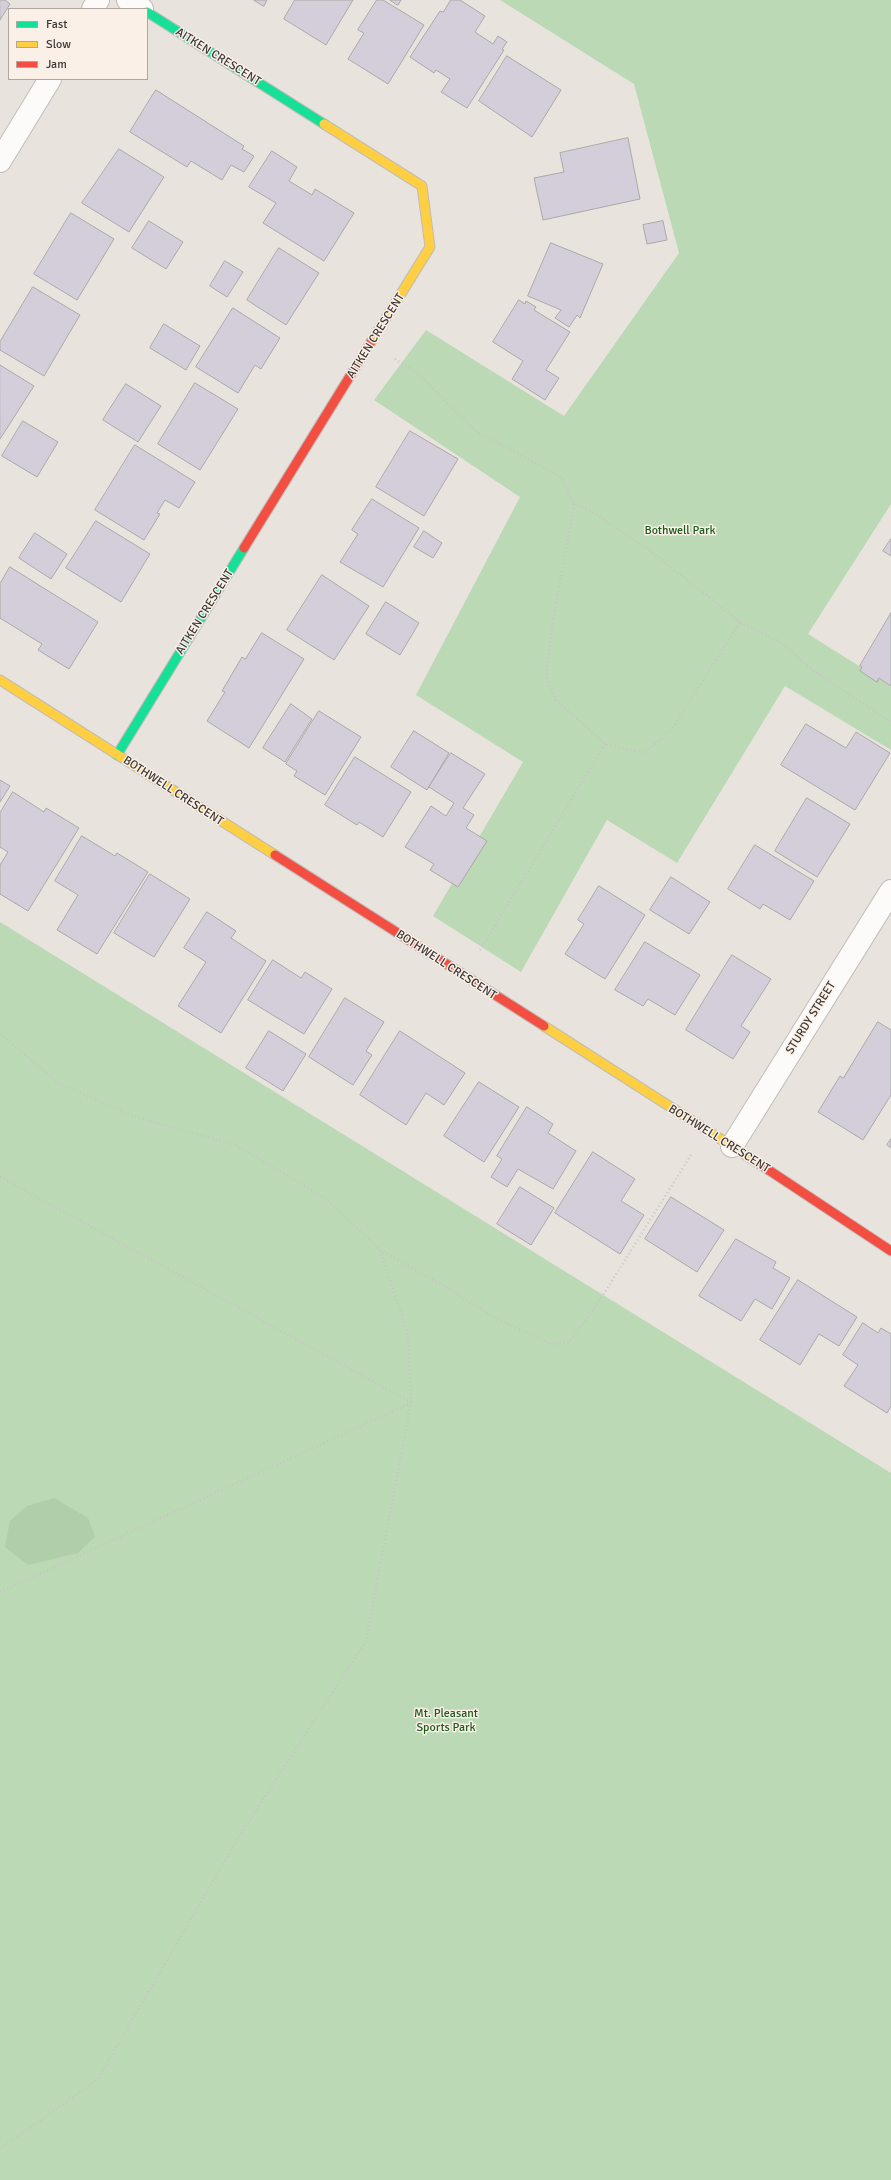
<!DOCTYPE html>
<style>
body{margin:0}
#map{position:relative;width:891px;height:2180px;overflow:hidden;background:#e9e3de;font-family:Signika,sans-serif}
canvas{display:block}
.legend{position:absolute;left:8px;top:8px;width:140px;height:72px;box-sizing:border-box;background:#faf0e7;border:1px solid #aea6a0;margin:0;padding:5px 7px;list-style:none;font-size:12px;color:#3c3835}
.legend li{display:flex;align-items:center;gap:8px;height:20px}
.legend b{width:20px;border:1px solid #aea6a0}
</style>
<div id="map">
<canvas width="891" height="2180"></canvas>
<ul class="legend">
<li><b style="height:5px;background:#16e098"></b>Fast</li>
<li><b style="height:5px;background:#ffcf43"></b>Slow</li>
<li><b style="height:5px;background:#f24e42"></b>Jam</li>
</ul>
</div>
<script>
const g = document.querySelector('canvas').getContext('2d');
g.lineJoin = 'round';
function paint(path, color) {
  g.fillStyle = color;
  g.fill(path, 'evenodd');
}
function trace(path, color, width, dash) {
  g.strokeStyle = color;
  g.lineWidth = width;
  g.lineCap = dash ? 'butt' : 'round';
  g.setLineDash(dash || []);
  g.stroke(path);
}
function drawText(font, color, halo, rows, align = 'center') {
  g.font = font + ' Signika,sans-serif';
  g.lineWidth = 3;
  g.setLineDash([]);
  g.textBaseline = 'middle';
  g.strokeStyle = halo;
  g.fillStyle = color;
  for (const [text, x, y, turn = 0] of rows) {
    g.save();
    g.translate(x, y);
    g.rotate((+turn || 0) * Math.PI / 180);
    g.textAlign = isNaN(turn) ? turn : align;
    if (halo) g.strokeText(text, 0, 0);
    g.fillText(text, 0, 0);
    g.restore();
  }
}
paint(new Path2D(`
 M500,0H891V504L808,634L891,686V750L785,686L677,863L607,820L521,972L433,916L523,762L416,695L520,497L374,400L426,330L564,416L679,253L634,84Z
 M0,922L891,1473V2180H0Z`), '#bbd9b5');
paint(new Path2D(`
 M54,1498L88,1518L95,1537L78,1553L28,1565L5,1547L10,1521L27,1506Z`), '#afcea9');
const building = new Path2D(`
 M0,0H5L10,4L0,20Z
 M254,0H267L264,6Z
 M295,0H353L326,45L284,19Z
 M377,0H383L424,25L388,84L348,59L364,33L358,30Z
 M390,0H401L398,5Z
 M451,0H460L485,16L475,32L493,44L498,36L507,42L502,49L504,50L467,108L441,92L450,79L436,70L434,73L410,57L440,11L443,12Z
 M507,56L561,90L532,137L479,101Z
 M156,90L244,146L242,149L254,156L244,172L231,165L222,180L191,161L187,167L130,132Z
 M628,138L640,199L543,220L534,178L564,172L560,153Z
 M119,149L164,177L129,232L82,203Z
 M272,151L297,167L289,181L312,195L315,189L354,213L324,261L263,223L276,203L249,187Z
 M71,213L114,239L77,300L34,274Z
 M149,221L183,242L166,269L132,248Z
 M663,221L667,240L647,244L643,225Z
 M551,243L603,264L580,318L577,315L569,327L555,318L561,310L528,296Z
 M279,248L319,273L286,325L247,300Z
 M225,261L243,272L227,297L210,286Z
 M33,287L80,315L44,376L0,350V342Z
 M519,300L525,304L526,301L536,307L534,310L570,332L546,370L559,378L545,400L512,379L523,361L493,342Z
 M233,308L280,338L261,369L255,365L238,393L196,367Z
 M164,324L200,346L186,370L150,348Z
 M0,365L34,386L0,439Z
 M195,383L238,409L200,470L158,444Z
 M126,384L161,406L138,442L103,420Z
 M23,421L58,442L37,477L2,456Z
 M410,431L458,459L424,516L376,487Z
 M135,445L195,482L179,508L165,500L157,513L160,514L144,540L95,510Z
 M372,499L419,528L383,587L340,562L358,534L352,530Z
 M96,521L150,554L121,602L66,568Z
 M424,531L442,543L433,558L414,547Z
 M35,533L67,554L51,579L19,558Z
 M891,539V556L883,551Z
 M10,567L98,622L69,669L38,650L42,644L0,618V584Z
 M322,575L369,606L334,660L287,630Z
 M386,602L419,623L400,655L366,634Z
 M891,613V686L879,678L877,682L860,671L862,667L860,666Z
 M262,633L304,659L249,748L207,721L225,692L222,691L242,657L245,659Z
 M291,704L312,719L285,762L263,748Z
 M319,711L361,737L325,795L294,776L297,771L286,764Z
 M806,724L846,748L856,732L890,753L855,810L781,765Z
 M414,731L449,753L427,790L391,767Z
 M451,753L485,774L463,808L474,815L466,828L487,841L458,887L430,870L434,864L405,847L431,806L446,816L454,803L429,787Z
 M355,757L411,792L383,837L359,822L357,825L325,805Z
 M0,780L10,786L0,802Z
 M13,792L44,812L46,808L79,828L28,911L0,894V865L8,852L0,847V813Z
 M807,798L850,824L817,877L775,851Z
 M82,836L115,856L117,853L148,872L97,954L57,930L78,895L55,881Z
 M755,845L814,881L790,920L763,904L760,909L728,889Z
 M150,874L190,899L154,957L114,933Z
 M671,877L710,902L689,934L650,910Z
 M599,886L645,915L605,979L565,954L584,924L578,920Z
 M207,912L236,931L231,938L266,961L221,1033L178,1006L206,962L184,948Z
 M645,942L700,975L675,1015L648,999L643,1006L615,990Z
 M732,955L771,979L741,1026L750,1032L733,1059L686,1030Z
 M273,960L301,978L305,972L332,989L304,1034L248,1000Z
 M345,998L384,1022L366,1051L372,1055L353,1085L309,1057Z
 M878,1022L891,1030V1095L863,1140L818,1112L840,1076L843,1078Z
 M269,1031L306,1054L283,1091L246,1068Z
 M400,1031L465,1073L444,1105L426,1093L406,1125L360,1095Z
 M479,1082L519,1107L484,1162L444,1136Z
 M527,1107L553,1124L548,1133L576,1151L553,1189L518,1169L507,1187L491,1177L502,1159L497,1156Z
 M891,1139V1148L887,1145Z
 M593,1152L635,1179L621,1201L644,1215L620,1254L555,1213Z
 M520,1187L554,1208L531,1245L497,1224Z
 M671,1197L724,1230L697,1272L645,1239Z
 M736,1239L776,1262L773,1268L790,1278L772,1309L755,1299L741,1321L699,1296Z
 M798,1280L857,1317L839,1346L819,1334L800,1365L760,1340Z
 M863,1323L878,1333L881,1328L891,1334V1406L887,1413L844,1386L858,1365L843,1355Z`);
paint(building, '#d4cedb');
trace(building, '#aba8a8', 1);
const street = new Path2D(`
 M128,0L142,9
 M93,9L98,0
 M0,161L50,79
 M732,1146L891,891`);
const fast = new Path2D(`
 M147,12L324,124
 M117,755L244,548`);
const slow = new Path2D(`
 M324,124L422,186L430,247L371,342
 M0,680L275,855
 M544,1026L758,1163`);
const jam = new Path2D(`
 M244,548L371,342
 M275,855L544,1026
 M758,1163L891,1251`);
trace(street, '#c1bcb9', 24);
trace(fast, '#c1bcb9', 11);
trace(slow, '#c1bcb9', 11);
trace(jam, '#c1bcb9', 11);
trace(new Path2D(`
 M395,359L416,372L476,431L561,477L574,504L591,511L649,550L740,622L782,643L814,671L891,722
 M574,504L552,629L546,675L556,700L605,744L644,753L672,729L740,622
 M480,950L605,744
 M0,1034L60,1084L133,1116L235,1145L325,1198L380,1250L408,1334L411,1402L366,1641L240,1835L97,2080L0,2149
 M0,1177L411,1402
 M380,1250L444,1286L497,1319L551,1344L569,1342L598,1303L691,1155
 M0,1592L411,1403`), '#c7c5c4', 2.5, [1, 3]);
trace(street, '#fcfbfa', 22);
trace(fast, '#16e098', 9);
trace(slow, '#ffcf43', 9);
trace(jam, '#f24e42', 9);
drawText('12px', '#3c3835', '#faf0e7', [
 ["AITKEN CRESCENT",218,57,32],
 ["AITKEN CRESCENT",376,336,-58],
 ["AITKEN CRESCENT",205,612,-58],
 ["BOTHWELL CRESCENT",173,791,33],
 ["BOTHWELL CRESCENT",446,965,33],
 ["STURDY STREET",811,1018,-58],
 ["BOTHWELL CRESCENT",719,1139,32]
]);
drawText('12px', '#1b5a1d', '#faf0e7', [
 ["Bothwell Park",680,531],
 ["Mt. Pleasant",446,1714],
 ["Sports Park",446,1728]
]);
</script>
